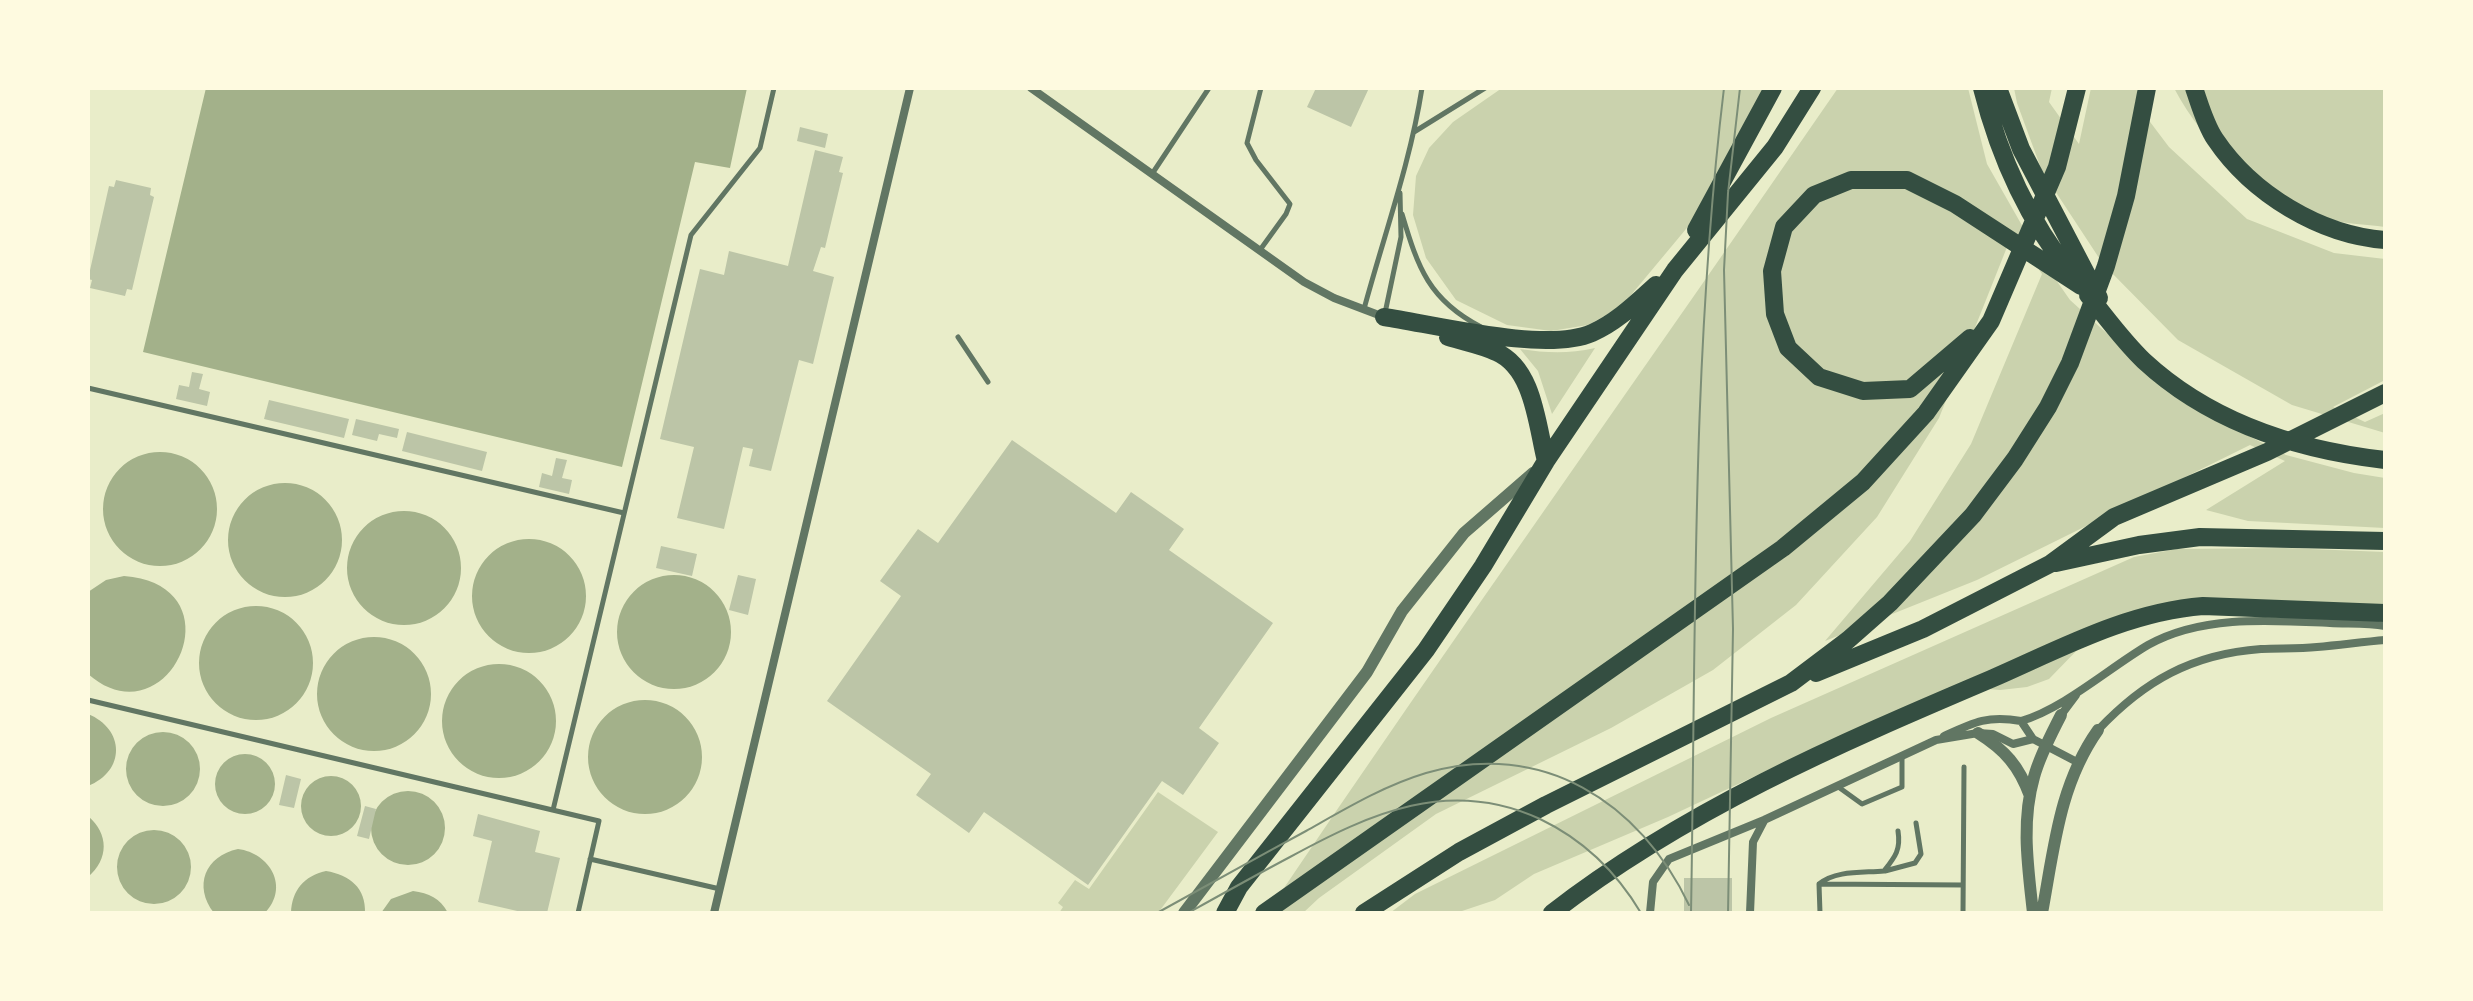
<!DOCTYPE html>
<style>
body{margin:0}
#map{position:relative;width:2473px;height:1001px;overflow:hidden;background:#e9edc9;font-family:Arial,sans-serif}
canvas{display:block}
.frame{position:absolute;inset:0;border:90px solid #fefae0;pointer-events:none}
</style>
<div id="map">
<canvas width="2473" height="1001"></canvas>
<div class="frame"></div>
</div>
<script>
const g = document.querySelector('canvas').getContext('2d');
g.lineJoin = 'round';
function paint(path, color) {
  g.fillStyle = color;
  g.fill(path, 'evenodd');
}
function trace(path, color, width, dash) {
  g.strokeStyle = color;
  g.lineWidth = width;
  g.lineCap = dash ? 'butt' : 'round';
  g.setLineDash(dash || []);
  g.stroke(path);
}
paint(new Path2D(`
 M1502,88H1767L1691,223L1621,307L1588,325L1551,331L1507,325L1456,300L1426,258L1413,215L1416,176L1429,148L1453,122Z
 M1838,88H1968L1987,164L2040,257L2070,300L2184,403L2286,455L2354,473L2385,478V528L2248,521L2206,510L2285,461L2250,445L1977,580L1825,641L1910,541L1971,444L2042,274L2013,232L1939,418L1877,517L1796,605L1713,670L1611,728L1436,814L1319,898L1303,913H1267C1454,636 1648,364 1838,88Z
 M2014,88H2052L2049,102L2079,144L2091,88H2136L2140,98L2135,102L2169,147L2247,219L2334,253L2385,259V380L2333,407L2365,422L2385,413V433L2292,405L2178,340L2103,264L2042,171L2017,103Z
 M2174,88H2385V227C2366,224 2342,224 2324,218C2261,194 2205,148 2174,88Z
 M1595,348L1552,414L1538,371L1520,349C1547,353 1568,354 1595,348Z
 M2285,548L2385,552V606L2178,604L2083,644L2049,679L2027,687L2000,690L1964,687L1800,755L1668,817L1534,874L1495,900L1456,913H1390L1415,894L1771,718L2134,557L2177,549Z
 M1158,792L1218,832L1158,913H1059L1063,907L1058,903L1075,880L1089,889Z`), '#cad2ad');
paint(new Path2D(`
 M206,88H747L730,168L695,162L622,467L143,352Z
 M103 509a57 57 0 1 1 114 0a57 57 0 1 1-114 0Z
 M228 540a57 57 0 1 1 114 0a57 57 0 1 1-114 0Z
 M347 568a57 57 0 1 1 114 0a57 57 0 1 1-114 0Z
 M472 596a57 57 0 1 1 114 0a57 57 0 1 1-114 0Z
 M617 632a57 57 0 1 1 114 0a57 57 0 1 1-114 0Z
 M124,576C242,585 168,744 88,674V592L106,580Z
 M199 663a57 57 0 1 1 114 0a57 57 0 1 1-114 0Z
 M317 694a57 57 0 1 1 114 0a57 57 0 1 1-114 0Z
 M442 721a57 57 0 1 1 114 0a57 57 0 1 1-114 0Z
 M588 757a57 57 0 1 1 114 0a57 57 0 1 1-114 0Z
 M88,714C125,729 126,771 88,786Z
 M126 769a37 37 0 1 1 74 0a37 37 0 1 1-74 0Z
 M215 784a30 30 0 1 1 60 0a30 30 0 1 1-60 0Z
 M301 806a30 30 0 1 1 60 0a30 30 0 1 1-60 0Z
 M371 828a37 37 0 1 1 74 0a37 37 0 1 1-74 0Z
 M88,816C109,834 109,859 88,877Z
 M117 867a37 37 0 1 1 74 0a37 37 0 1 1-74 0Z
 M238,849C270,853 290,887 265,913H214C193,886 205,856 238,849Z
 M326,871C350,875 366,888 365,913H291C292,890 304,876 326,871Z
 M413,891C429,893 440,898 448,913H381L391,899Z`), '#a3b18a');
paint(new Path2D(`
 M1316,88H1369L1351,127L1307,107Z
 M800,127L828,134L825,148L797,141Z
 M815,150L843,157L839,172L843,173L825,248L821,247L813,271L834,277L813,364L799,360L771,471L749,466L753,449L743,447L724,529L677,518L694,447L660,439L700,269L724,275L729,251L788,266Z
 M116,180L151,188L150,195L154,197L132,290L127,289L125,296L90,288L92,280L88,279L109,186L114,187Z
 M192,372L203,374L199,389L210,392L207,406L176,399L179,385L189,387Z
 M269,400L349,419L344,438L264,419Z
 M356,419L399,429L397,438L379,434L377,441L352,435Z
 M407,432L487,452L482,471L402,451Z
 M1012,440L1116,513L1131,492L1184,529L1169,550L1273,623L1199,728L1219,743L1183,795L1162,781L1088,885L984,812L969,833L916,795L931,774L827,701L901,596L880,581L918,529L938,543Z
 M556,458L567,460L562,478L572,480L569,494L539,487L542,473L552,476Z
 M661,546L697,554L692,576L656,568Z
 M738,575L756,579L748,615L729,610Z
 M286,775L301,779L294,808L279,805Z
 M365,806L376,809L369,839L357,836Z
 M478,814L540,831L535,852L560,858L547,913H526L478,902L492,841L473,836Z
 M1684,878H1732V913H1684Z`), '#bcc5a7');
trace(new Path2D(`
 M1414,132L1485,88
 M1152,174L1209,88
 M1402,214C1418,268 1429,300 1481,327
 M1260,250L1286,214L1290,204L1256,160L1247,143L1261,88
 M1364,309C1384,235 1410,164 1422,88
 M1385,313L1401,237L1400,193
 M958,337L988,382
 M88,388L624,513
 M88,700L599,821L578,913
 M1837,786L1862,804L1902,787V755
 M553,810L691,235L760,148L774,88
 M590,859L720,889
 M1885,871L1915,863L1921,854L1916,823
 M1819,884L1963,885
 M1820,913L1819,884C1836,870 1863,873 1884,871C1895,857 1901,850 1898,831
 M1963,913L1964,767`), '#617663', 5);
trace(new Path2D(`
 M1031,88L1304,282L1334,298L1384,317
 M2061,715L2076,695
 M2021,721C2063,709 2109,668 2148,645C2201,615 2270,620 2330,623C2348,624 2367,623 2385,626
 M2098,730C2144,681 2192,654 2261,649C2279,648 2298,649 2317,647C2340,645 2362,642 2385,640
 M1944,736C1974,722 1988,715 2021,721L2033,739
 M714,913L910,88
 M1650,913L1653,882L1669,859L1764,820L1936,740L1978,733L1993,734L2013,744L2033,739L2077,762
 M1750,913L1753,842L1764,821`), '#617663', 8);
trace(new Path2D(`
 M1978,733C2005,750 2019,766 2030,796
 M1184,913L1367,672L1402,611L1464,533L1533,473
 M2033,913C2028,867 2021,822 2034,777C2040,755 2051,735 2061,715
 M2042,913C2054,849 2059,785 2098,730`), '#617663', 12);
trace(new Path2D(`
 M1982,88C1999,156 2028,220 2072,275
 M1998,88L2021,149L2099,298
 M2194,88C2200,105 2205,124 2215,139C2252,194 2320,235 2385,240
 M1696,230L1773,88
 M2088,295C2106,317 2123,341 2144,361C2210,422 2297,450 2385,460
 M1384,317C1437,325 1546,353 1592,333C1617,322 1636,303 1656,285
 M1448,337C1464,342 1481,345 1496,352C1534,368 1537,426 1546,461
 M1970,338L1910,389L1863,391L1819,377L1788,348L1775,314L1772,271L1784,227L1814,195L1851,180H1907L1955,204L2081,286
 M2056,563L2139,545L2200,537L2385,541
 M1816,673L1923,629L2050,564L2114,517L2267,452L2385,393
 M1225,913L1239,887L1426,650L1483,566L1546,461L1675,270L1775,147L1812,88
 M1264,913L1783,548L1863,482L1926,413L1991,321L2057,167L2077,88
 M1364,913L1459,852L1546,805L1791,683L1848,640L1890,603L1973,515L2015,459L2048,407L2070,363L2106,266L2126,196L2147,88
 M1552,913C1685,810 1838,744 1991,679C2060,649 2127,612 2203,606L2385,613`), '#344e41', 18);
trace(new Path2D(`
 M1157,913C1206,886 1256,858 1306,831C1345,809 1383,786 1426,773C1542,739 1640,802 1689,905
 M1188,913C1222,894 1256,875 1290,857C1371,813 1449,777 1540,819C1584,840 1616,871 1641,913
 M1691,913C1696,638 1691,361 1724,88
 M1728,913L1733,629L1724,270L1728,193L1740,88`), '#7c8e77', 2);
</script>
